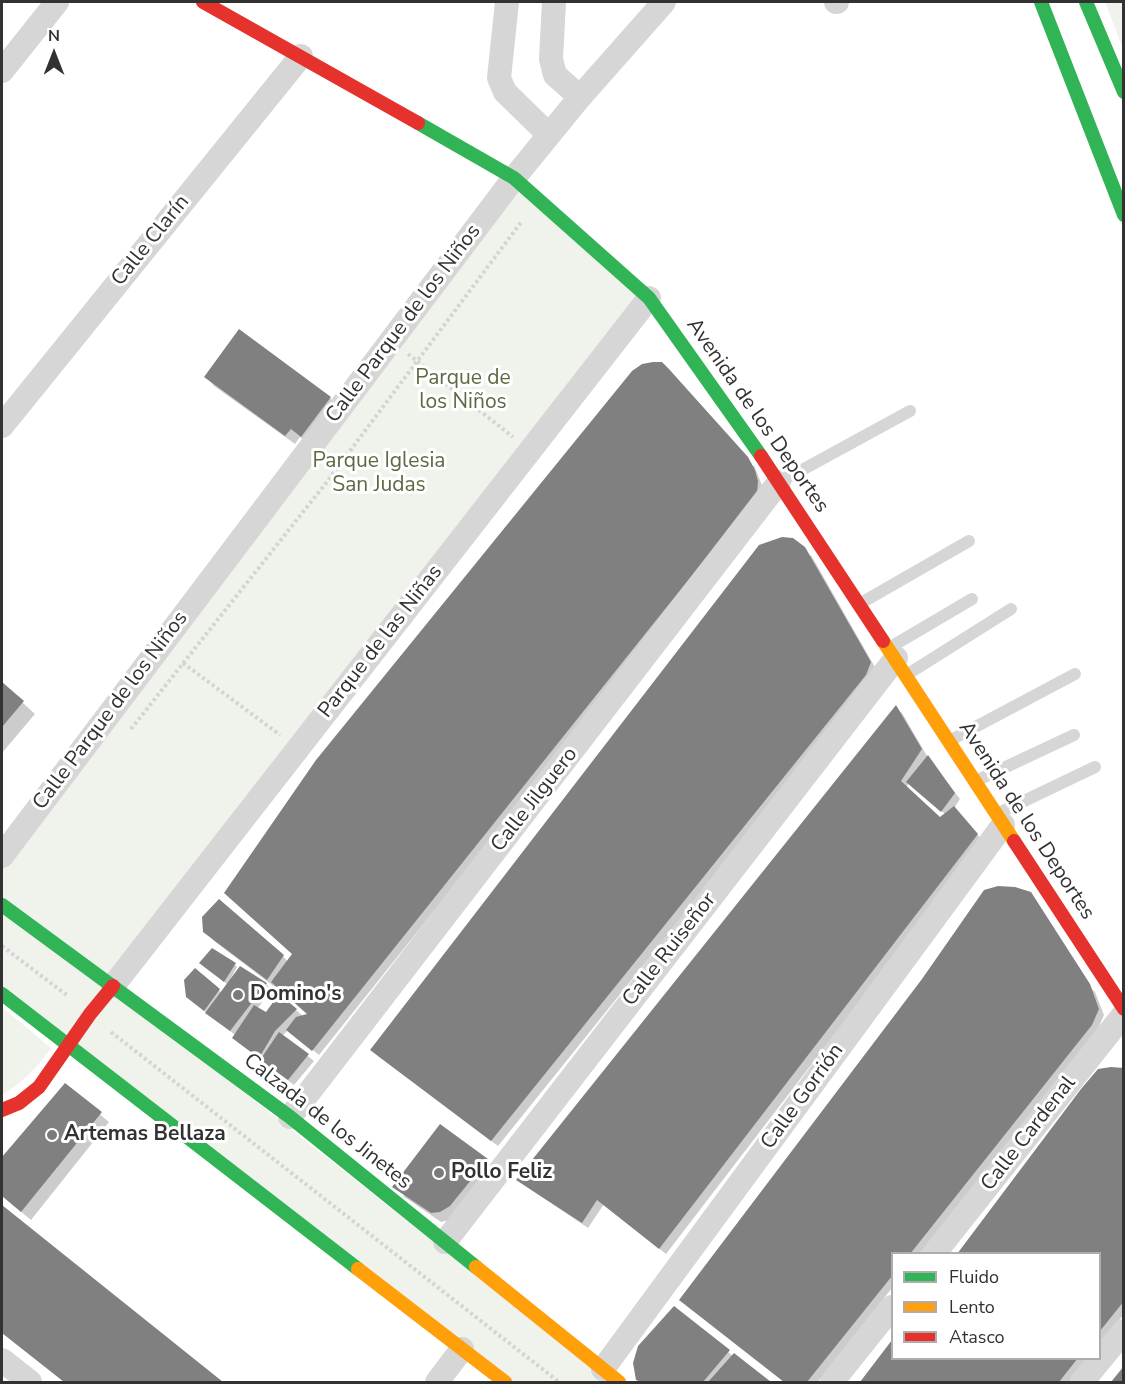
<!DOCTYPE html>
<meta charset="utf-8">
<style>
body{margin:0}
#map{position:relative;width:1125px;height:1384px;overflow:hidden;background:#fff;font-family:"Nunito Sans",sans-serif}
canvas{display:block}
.frame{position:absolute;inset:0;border:3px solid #323232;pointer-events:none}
.legend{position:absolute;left:891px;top:1252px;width:210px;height:108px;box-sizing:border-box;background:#fff;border:2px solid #adadad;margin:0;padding:8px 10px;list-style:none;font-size:18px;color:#323232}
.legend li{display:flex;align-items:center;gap:12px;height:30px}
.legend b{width:30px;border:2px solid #adadad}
.north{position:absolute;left:24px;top:24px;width:60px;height:60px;-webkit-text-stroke:4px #fff;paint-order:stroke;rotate:0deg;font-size:16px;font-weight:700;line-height:24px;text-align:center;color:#323232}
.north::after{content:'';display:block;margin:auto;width:21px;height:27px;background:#323232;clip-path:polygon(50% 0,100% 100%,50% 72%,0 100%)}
</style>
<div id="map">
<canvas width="1125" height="1384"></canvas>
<div class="frame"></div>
<ul class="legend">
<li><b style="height:8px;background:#30b455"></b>Fluido</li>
<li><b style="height:8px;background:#ff9f0a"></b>Lento</li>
<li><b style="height:8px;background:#e5322d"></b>Atasco</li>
</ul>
<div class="north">N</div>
</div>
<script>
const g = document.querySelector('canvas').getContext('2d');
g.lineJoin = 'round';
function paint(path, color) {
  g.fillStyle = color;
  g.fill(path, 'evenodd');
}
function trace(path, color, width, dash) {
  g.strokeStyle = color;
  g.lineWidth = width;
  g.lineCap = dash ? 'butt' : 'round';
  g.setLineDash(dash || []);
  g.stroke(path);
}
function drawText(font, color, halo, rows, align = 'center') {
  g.font = font + ' "Nunito Sans",sans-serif';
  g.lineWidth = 6;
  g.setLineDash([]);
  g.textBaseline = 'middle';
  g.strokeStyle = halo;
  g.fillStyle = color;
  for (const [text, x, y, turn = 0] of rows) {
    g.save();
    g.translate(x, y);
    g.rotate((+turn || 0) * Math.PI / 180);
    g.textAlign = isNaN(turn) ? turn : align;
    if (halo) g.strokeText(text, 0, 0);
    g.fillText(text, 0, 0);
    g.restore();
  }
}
paint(new Path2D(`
 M1105,2H1123V49Z
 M514,182L641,300L110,986L67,1044L2,992V856Z
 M115,991L612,1382H506L72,1045Z
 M2,1007L51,1048C38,1067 22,1083 2,1095Z`), '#f0f2ec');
paint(new Path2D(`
 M206,377L330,398L339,407L311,445L300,437L295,444L214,386Z
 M754,465L763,488L762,500L319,1055L288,1030L282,1036L314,1061L294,1085L239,1043L233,1038L235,1035L193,1002L195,970L222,993L228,985L204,965H235L237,967L231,978L266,984L272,990L257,1009L266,1013L279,996L303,1016L309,1014L278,986L276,988L214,941L205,931L283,956L288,962Z
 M811,555L876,669L872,681L498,1146L378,1056Z
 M2,684L35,714L2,753Z
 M896,708L902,713L927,756L960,799L954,808L983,841L666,1254L604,1204L588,1228L524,1185L518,1180ZM909,783L914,788L945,814L940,819L906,788Z
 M985,891L1095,992L1104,1015L1097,1031L920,1254H892V1288L818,1382H784L687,1305L924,980Z
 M1124,1069V1314L1100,1344V1254Z
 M65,1085L109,1122L31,1220L2,1196V1159Z
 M487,1160L496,1169L449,1220L441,1222L403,1196Z
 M2,1207L221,1382H65L2,1333Z
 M674,1308L733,1356L768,1382H641L638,1379Z
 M892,1342V1358H1088L1069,1382H862Z`), '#0003');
paint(new Path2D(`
 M239,329L331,397L301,437L291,429L285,436L204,377Z
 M653,362H662L668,368L748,457L755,470L758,481L757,494L312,1051L286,1030L296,1017L307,1014L271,982L292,954L224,893L316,760L632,371L642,364Z
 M782,537L793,538L805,547L871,662L866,675L491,1141L370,1050L759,545Z
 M2,682L24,701L2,727Z
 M896,705L922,749L901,781L940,817L954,806L978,834L659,1249L597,1200L582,1223L516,1180Z
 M928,755L955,793L941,812L906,782Z
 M998,886L1015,887L1031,892L1090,984L1099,1009L1092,1025L910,1254H892V1276L807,1382H784L679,1300L922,979L984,890Z
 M219,899L284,955L267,980L203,932L202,917Z
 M212,948L236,963L224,982L199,963Z
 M240,966L267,983L230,1031L205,1013Z
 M195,968L220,989L204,1011L186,997L184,980Z
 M279,994L297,1009L275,1031L259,1058L232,1038L254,1005L266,1012Z
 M279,1032L309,1054L288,1080L260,1060Z
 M1111,1067L1124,1068V1301L1100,1331V1254H957L1081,1089L1098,1069Z
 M65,1083L102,1112L21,1212L2,1196V1157Z
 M440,1124L488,1159L450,1206L440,1212L431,1213L392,1187Z
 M2,1205L223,1382H64L2,1333Z
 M674,1306L730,1350L703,1382H641L636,1380L633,1363L638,1346Z
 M892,1340V1358H1078L1059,1382H860Z
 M734,1353L771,1382H708Z
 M1124,1366V1382H1111Z`), '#808080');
trace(new Path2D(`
 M408,354L513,437
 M183,663L280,735
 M131,729L326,483L522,221
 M2,946L68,996
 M111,1032L559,1382`), '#d4d4d4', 4, [3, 3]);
trace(new Path2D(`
 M780,482L910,411
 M861,603L969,541
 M889,648L972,599
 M908,674L1011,609
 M949,741L1075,674
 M978,780L1074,735
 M999,813L1095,767`), '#d6d6d6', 12);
trace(new Path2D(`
 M507,2L499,78L505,92L549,135
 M554,2L551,59L555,75L580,97
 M836,2H837
 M2,71L57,2
 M2,426L301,56
 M2,856L514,178L580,97L664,2
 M113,986L649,298
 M290,1117L779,482
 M445,1242L896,658
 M934,1254L1124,1014
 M2,1360L30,1382
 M603,1369L1003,825
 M437,1382L462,1349
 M832,1382L892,1307
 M1082,1382L1124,1331`), '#d6d6d6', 24);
trace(new Path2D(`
 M1041,2L1124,215
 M1086,2L1124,92
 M418,123L514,178L649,298L761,456
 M2,905L290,1117L476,1267
 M2,994L358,1269`), '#30b455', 14);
trace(new Path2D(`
 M883,641L1014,841
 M476,1267L619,1382
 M358,1269L505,1382`), '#ff9f0a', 14);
trace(new Path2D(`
 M203,2L418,123
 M761,456L883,641
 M1014,841L1124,1009
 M2,1110L19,1103L39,1087L90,1014L113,986`), '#e5322d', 14);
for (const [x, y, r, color] of [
 [238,995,6,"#7a7a7a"],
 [52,1135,6,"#7a7a7a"],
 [439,1173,6,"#7a7a7a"]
]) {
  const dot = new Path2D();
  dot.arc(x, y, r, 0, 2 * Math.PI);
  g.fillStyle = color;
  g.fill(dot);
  trace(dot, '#fff', 2);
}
drawText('21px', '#323232', '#fff', [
 ["Calle Clarín",151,241,-51],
 ["Calle Parque de los Niños",404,324,-53],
 ["Avenida de los Deportes",757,416,55],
 ["Parque de las Niñas",381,642,-52],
 ["Calle Parque de los Niños",111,711,-53],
 ["Calle Jilguero",535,800,-52],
 ["Avenida de los Deportes",1026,821,57],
 ["Calle Ruiseñor",670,950,-52],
 ["Calle Gorrión",803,1097,-54],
 ["Calzada de los Jinetes",327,1122,38],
 ["Calle Cardenal",1029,1134,-52]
]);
drawText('21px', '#5b6a42', '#fff', [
 ["Parque de",463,379],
 ["los Niños",463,403],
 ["Parque Iglesia",379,462],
 ["San Judas",379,486]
]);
drawText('bold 21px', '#323232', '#fff', [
 ["Domino's",250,995],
 ["Artemas Bellaza",64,1135],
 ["Pollo Feliz",451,1173]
], 'left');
</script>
